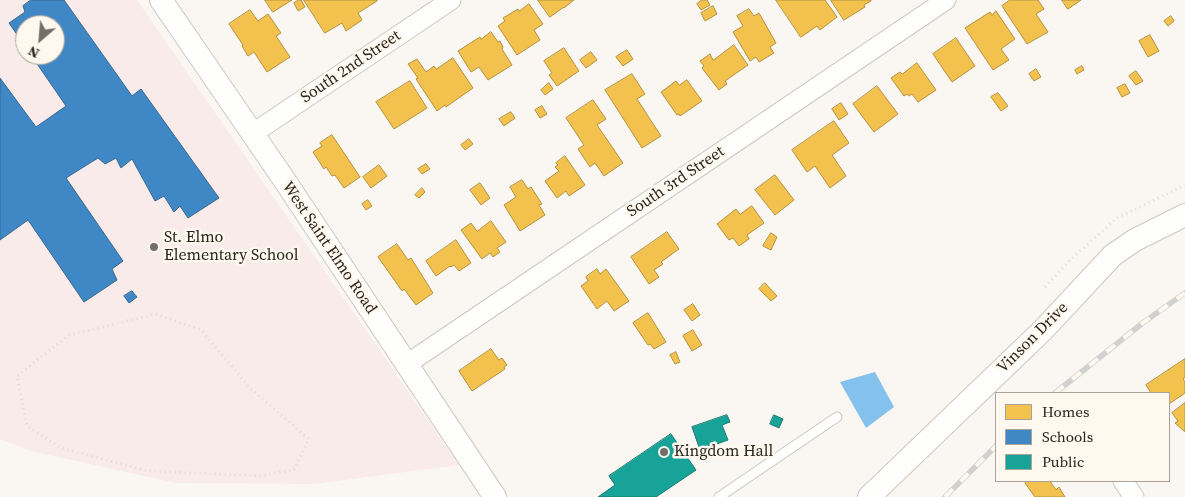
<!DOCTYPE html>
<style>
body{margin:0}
#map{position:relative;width:1185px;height:497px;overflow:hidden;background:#faf7f2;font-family:"Source Serif 4",serif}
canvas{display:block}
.legend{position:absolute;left:995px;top:392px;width:175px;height:90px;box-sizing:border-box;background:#fef8ee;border:1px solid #a8a39b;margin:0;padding:6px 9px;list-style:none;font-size:15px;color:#28241e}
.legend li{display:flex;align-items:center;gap:10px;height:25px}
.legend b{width:25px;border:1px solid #a8a39b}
.north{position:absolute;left:15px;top:15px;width:50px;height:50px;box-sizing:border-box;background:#fef8ee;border:1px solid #a8a39b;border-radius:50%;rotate:207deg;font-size:14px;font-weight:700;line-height:20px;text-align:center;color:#28241e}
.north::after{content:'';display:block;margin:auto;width:18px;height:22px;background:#726e68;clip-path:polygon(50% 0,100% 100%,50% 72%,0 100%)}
</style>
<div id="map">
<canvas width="1185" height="497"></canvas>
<ul class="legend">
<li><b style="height:14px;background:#f2c14e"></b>Homes</li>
<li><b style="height:14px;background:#3f88c5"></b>Schools</li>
<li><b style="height:14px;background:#17a398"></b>Public</li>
</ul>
<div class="north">N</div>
</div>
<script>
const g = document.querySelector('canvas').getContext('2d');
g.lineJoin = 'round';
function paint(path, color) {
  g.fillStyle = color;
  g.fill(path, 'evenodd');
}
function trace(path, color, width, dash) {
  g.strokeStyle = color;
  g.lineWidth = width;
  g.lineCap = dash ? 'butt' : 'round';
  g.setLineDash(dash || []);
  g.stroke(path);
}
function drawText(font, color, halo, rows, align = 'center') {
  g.font = font + ' "Source Serif 4",serif';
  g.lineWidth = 5;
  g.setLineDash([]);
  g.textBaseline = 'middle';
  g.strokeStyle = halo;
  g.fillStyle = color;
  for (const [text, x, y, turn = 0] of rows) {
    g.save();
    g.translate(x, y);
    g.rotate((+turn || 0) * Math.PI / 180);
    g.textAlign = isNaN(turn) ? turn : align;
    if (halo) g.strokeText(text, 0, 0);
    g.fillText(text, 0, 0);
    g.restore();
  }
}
paint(new Path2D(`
 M0,0H137L459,465L314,484L176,483L31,451L0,439ZM25,25H55V55H25Z`), '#f8ebea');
paint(new Path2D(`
 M875,372L894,407L866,428L840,382Z`), '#85c1ed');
const homes = new Path2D(`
 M265,0H292L273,12Z
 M299,0H301L305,7L298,11L294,3Z
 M304,0H377V1L358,13L362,20L346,31L342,23L325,33Z
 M538,0H574L564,8V7L550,17Z
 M702,0H707L710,5L701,10L697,4Z
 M776,0H825L837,17L820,30L817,26L801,37Z
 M831,0H871V1L864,5L865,7L844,20Z
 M1010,0H1038L1044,9L1036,14L1048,32L1027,44L1002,6Z
 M1062,0H1081L1068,9Z
 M529,4L543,24L534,30L540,40L517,55L498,26L505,21L503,18L518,9L519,11Z
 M713,6L717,14L705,21L701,13Z
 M749,9L754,16L759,13L776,43L770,47L774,53L759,62L756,57L750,61L733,32L743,26L737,16Z
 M250,10L258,21L268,14L281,33L276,36L290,57L267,72L254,52L248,56L242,46L243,45L229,24Z
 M996,11L1015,39L1001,49L1009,60L993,70L965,28L990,12L992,15Z
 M1171,16L1174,21L1168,26L1164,21Z
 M491,32L498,42L500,41L503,47L502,49L512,65L488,80L479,67L471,72L458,51L480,37L481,39Z
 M1150,35L1159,51L1148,57L1139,41Z
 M956,38L975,66L952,82L933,54Z
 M734,45L748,65L725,81L727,84L719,90L702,68L704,66L700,61L710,54L713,60Z
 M564,48L579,71L557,86L549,75L552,73L544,61Z
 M627,50L633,59L623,66L616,57Z
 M591,52L597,60L586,68L580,60Z
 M453,58L473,88L446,107L445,105L437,111L416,79L418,78L408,64L417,59L426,72L434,66L436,69Z
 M917,63L936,90L918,102L912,94L909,96L907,94L904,96L891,78L900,72L902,74Z
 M1082,66L1084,70L1077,74L1075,70Z
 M1036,69L1041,77L1034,81L1029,74Z
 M1136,71L1143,81L1136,85L1129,76Z
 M632,74L645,94L637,99L661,136L642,148L605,90Z
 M687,80L702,101L680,116L679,114L677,115L661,92L676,81L679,85Z
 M410,81L427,108L394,129L376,102Z
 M549,83L553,89L545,95L541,90Z
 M1125,84L1130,93L1122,97L1117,88Z
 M877,86L898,114L874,132L853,104Z
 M998,93L1008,106L1001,111L991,97Z
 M593,100L606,119L597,125L623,163L604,176L595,163L590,167L578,149L584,145L566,118Z
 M841,103L848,114L839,120L832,109Z
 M542,106L547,114L540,118L535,110Z
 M511,112L515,118L504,126L499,119Z
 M834,121L849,143L832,155L846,176L830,188L815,166L807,172L792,150Z
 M332,135L360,177L344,188L335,175L332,176L326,167L324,169L313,152L322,146L320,143Z
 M469,139L473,144L465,150L461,145Z
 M565,156L585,185L569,196L566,191L557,198L545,181L559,171L555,167L558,165L556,163Z
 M426,164L430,169L422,174L418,169Z
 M379,165L387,176L371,188L363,177Z
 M775,175L794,200L775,215L755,190Z
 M522,180L528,189L531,187L542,204L539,205L545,215L520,231L504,205L516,197L510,187Z
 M480,183L490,198L481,205L470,190Z
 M422,188L425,192L419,198L415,195Z
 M368,200L372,206L366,210L362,204Z
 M752,206L764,223L747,235L749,239L739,246L733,238L729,240L717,224L736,209L740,214Z
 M491,221L506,242L497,248L500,252L493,257L490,253L482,259L461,230L471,223L477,231Z
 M667,232L679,249L661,262L663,264L654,270L659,277L649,284L631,257Z
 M771,233L777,237L771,250L763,246Z
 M456,240L471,263L459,271L454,265L451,267L450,266L436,276L426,261Z
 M397,244L408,260L411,258L433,293L416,305L404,289L402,291L378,257Z
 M597,269L600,274L606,269L629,301L614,311L607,301L597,309L581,286L588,281L586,277Z
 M765,283L777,296L771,301L759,289Z
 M693,304L700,315L692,321L684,310Z
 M648,313L666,342L654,349L650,344L648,345L633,323Z
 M693,330L702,345L692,351L683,336Z
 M491,349L499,360L502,358L507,365L504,367L505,369L472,391L459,371Z
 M676,352L680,362L675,364L670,355Z
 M1185,359V377L1183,379L1185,382V393L1169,404V393H1151L1146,385Z
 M1185,403V432L1175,423L1178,421L1172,413Z
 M1028,481H1050L1056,490L1059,487L1065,497H1035L1025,483Z`);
paint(homes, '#f2c14e');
trace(homes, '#b59240', 1);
const schools = new Path2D(`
 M31,0H64L132,96L141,89L219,198L188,218L180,206L174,212L164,196L155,201L132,159L121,168L116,158L105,164L98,158L66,178L123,261L112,269L117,280L84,302L28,220L0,240V78L36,127L66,106L31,55H55V25H25V46L9,23L25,12L23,6Z
 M132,291L137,297L129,303L124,296Z`);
paint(schools, '#3f88c5');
trace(schools, '#386a93', 1);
const public = new Path2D(`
 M727,415L730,422L722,425L728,440L700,450L692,427Z
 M774,415L783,419L779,428L770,424Z
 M671,434L696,470L656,497H598L615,485L609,476Z`);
paint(public, '#17a398');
trace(public, '#1c7d73', 1);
const service = new Path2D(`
 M719,497L837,417`);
const minor = new Path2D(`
 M252,134L451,0
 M407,364L946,0
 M1123,481L1134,497`);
const tertiary = new Path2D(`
 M161,0L283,178L495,497
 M869,497L1043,330L1113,255L1135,240L1185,215`);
trace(service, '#ccc8c3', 11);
trace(minor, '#ccc8c3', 21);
trace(tertiary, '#ccc8c3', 24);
trace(new Path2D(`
 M1045,287L1069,261L1117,218L1185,185
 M156,314L201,330L251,389L309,439L294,470L260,476L148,471L61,448L27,426L17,376L69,335Z`), '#dcdcda', 3, [1, 4]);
trace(service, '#fefefd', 9);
trace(minor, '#fefefd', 19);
trace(tertiary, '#fefefd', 22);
const rail = new Path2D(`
 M1055,393L1144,322L1185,293
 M945,497L996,446`);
trace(rail, '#d1d1cf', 5.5);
trace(rail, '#fef8ee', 4, [11]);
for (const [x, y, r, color] of [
 [154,247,5,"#726e68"],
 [664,452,5,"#726e68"]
]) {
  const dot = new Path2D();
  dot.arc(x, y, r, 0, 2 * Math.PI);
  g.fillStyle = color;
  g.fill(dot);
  trace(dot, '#fef8ee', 2);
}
drawText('16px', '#28241e', '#fef8ee', [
 ["South 2nd Street",351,67,-34],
 ["South 3rd Street",676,182,-34],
 ["West Saint Elmo Road",329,248,56],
 ["Vinson Drive",1033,338,-45]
]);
drawText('16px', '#28241e', '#fef8ee', [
 ["St. Elmo",164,238],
 ["Elementary School",164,256],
 ["Kingdom Hall",674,452]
], 'left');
</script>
